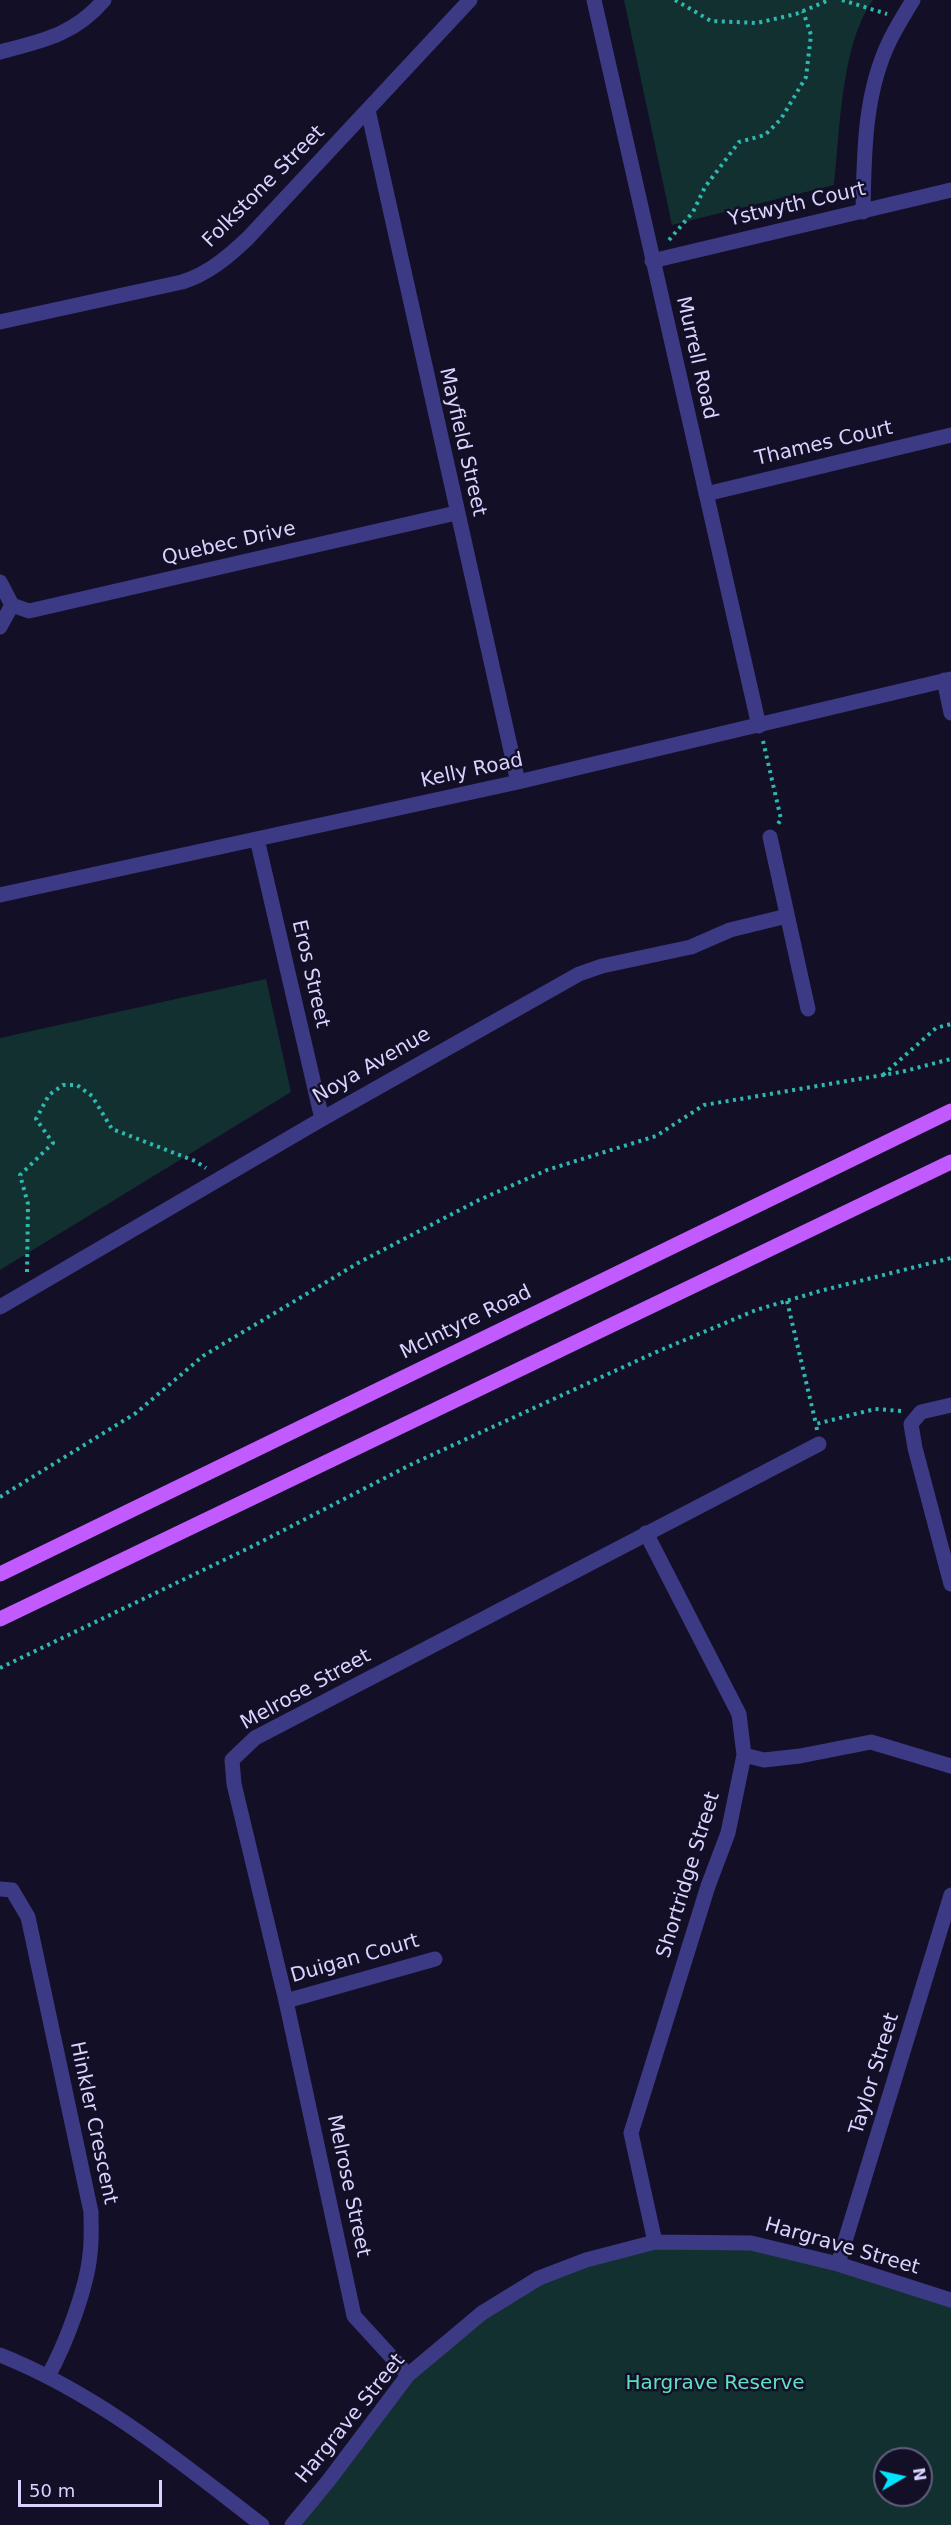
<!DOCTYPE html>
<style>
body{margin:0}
#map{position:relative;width:951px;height:2525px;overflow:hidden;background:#130f26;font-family:"DejaVu Sans",sans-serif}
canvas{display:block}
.north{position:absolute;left:873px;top:2447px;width:60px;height:60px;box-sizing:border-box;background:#130f26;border:2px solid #625e7d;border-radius:50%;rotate:81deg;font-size:16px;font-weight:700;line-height:24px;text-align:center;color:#d9d4ff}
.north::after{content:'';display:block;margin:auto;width:21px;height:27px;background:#00e5ff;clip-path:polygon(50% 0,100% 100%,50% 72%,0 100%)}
.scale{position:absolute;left:18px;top:2480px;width:144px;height:27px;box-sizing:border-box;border:3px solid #d9d4ff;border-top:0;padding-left:8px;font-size:18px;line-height:21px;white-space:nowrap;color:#d9d4ff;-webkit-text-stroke:4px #130f26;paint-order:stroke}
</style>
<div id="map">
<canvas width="951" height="2525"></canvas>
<div class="north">N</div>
<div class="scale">50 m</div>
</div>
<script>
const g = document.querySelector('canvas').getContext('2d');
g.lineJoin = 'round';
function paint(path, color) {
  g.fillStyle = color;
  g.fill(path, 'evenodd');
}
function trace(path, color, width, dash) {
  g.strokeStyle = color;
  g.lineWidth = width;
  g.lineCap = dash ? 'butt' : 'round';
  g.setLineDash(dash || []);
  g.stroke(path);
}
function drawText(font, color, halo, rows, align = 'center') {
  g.font = font + ' "DejaVu Sans",sans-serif';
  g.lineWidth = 5;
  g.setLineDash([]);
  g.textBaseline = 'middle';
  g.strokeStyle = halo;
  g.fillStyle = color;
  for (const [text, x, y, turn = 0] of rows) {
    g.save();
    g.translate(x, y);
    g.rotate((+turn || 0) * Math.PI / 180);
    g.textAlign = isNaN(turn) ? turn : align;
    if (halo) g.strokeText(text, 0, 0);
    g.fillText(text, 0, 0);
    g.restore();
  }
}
paint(new Path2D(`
 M624,0H873C841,44 840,132 834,185L672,225Z
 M266,979L291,1092L0,1270V1038Z
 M655,2242L751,2243L951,2300V2525H292L408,2375L539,2278ZM885,2459H921V2495H885Z`), '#12302f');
trace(new Path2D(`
 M675,0L711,21L757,23L796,14L829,0
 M842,0L887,14
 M669,240L693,212L705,187L739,142L765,135L781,119L806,77L811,35L803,11
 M763,741L781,819L778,824
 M883,1075L936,1028L951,1024
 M27,1272L28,1204L20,1175L53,1143L36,1119L49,1095L63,1085H77L92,1096L112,1129L195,1161L206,1168
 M787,1301L816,1424
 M817,1430L816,1424L875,1409L902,1411
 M0,1497L136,1413L203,1356L358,1263L479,1200L547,1170L656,1136L704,1105L901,1072L951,1059
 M0,1668L253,1546L412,1464L654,1353L756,1310L820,1291L951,1258`), '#2fb8b0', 4, [3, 4.5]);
trace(new Path2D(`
 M594,0L759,726
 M0,52C42,41 74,35 104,0
 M368,110L518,782
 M863,212C864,154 864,93 890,40C897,26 905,13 913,0
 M652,261L951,190
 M0,322L182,282C208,274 228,257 248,238L470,0
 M706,494L951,435
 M0,582L12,605L29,611L456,513
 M0,627L12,605
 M944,680L951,713
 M770,837L808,1009
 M257,839L322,1119
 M0,895L518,782L951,679
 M0,1307L322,1119L579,974L602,966L691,947L730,930L787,916
 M951,1405L921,1412L911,1424L915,1448L951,1584
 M646,1533L739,1714L744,1755L728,1833L708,1886L631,2133L655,2242
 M744,1755L764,1760L800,1756L871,1742L951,1766
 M0,1889L12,1890L28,1917L91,2212C91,2225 92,2240 90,2254C87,2288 65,2346 48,2376
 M286,2001L435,1959
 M838,2264L951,1895
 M0,2355C98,2394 179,2461 262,2525
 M408,2375L354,2316L286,2001L234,1784L232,1760L255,1738L819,1444
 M292,2525L329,2480L408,2375L482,2313L539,2278L586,2260L655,2242L751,2243L838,2264L951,2300`), '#3d3a85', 15);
trace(new Path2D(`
 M0,1574L951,1111
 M0,1619L951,1162`), '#c25bff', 15);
drawText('20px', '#d9d4ff', '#130f26', [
 ["Folkstone Street",264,187,-45],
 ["Ystwyth Court",797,205,-13],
 ["Murrell Road",696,358,77],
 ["Mayfield Street",462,442,77],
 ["Thames Court",824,444,-13],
 ["Quebec Drive",229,544,-13],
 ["Kelly Road",472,771,-12],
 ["Eros Street",310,974,77],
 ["Noya Avenue",372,1066,-30],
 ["McIntyre Road",466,1323,-26],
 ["Melrose Street",306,1690,-29],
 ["Shortridge Street",689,1875,-73],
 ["Duigan Court",355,1959,-16],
 ["Taylor Street",875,2074,-73],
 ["Hinkler Crescent",93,2123,78],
 ["Melrose Street",348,2186,78],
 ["Hargrave Street",842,2247,16],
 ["Hargrave Street",351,2419,-51]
]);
drawText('20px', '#5fe0c0', '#130f26', [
 ["Hargrave Reserve",715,2384]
]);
</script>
